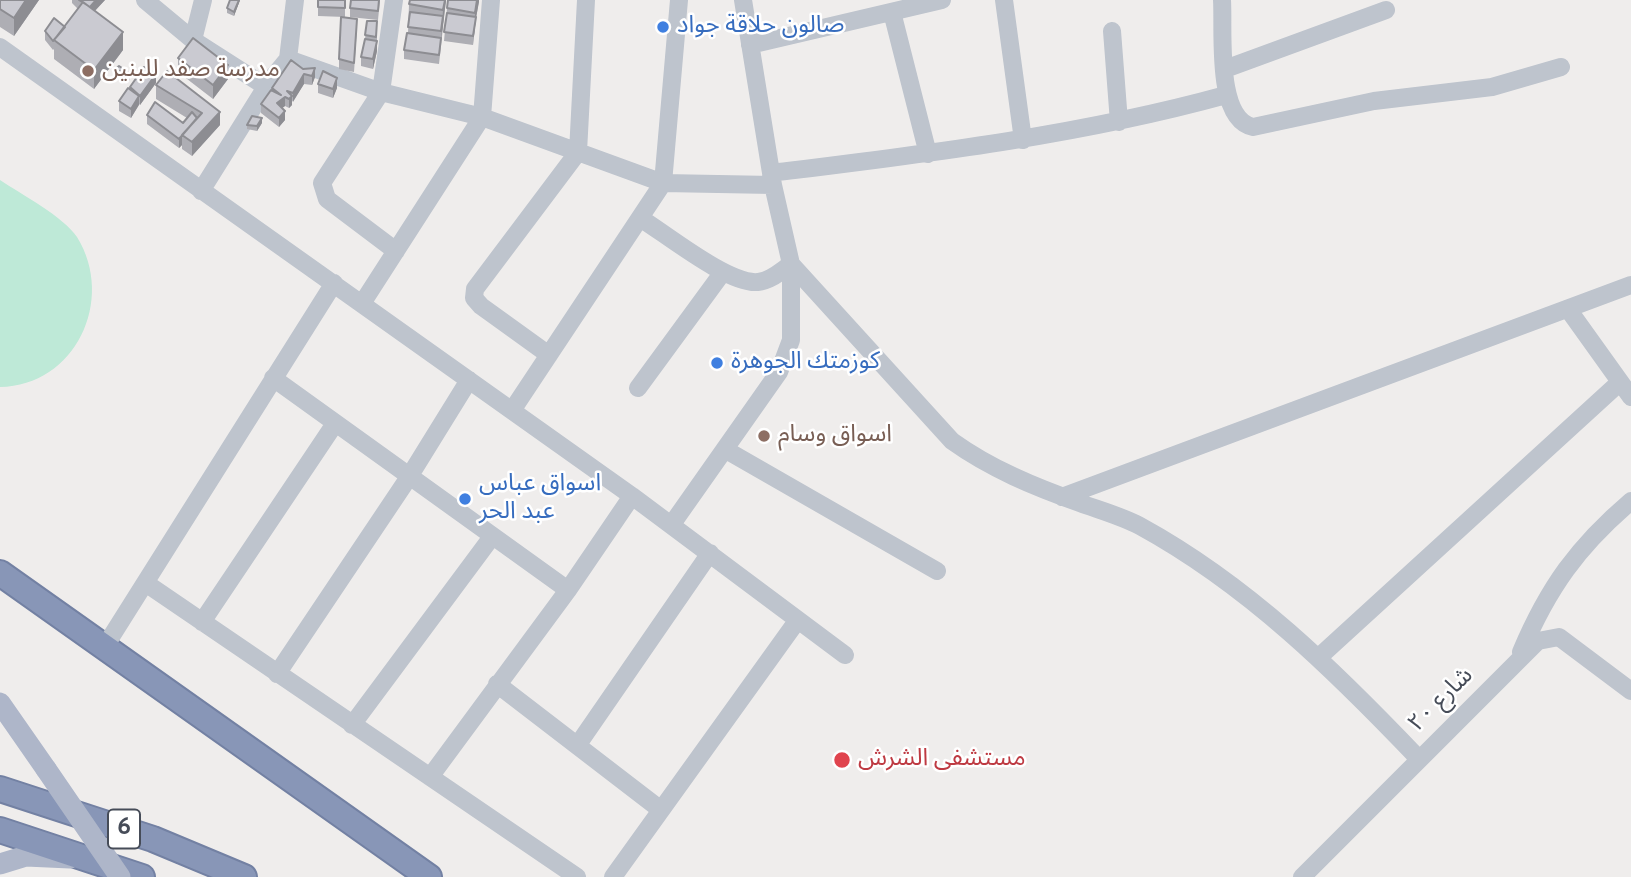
<!DOCTYPE html>
<meta charset="utf-8">
<style>
body{margin:0}
canvas{display:block;background:#efedec}
</style>
<canvas width="1631" height="877"></canvas>
<script>
const g = document.querySelector('canvas').getContext('2d');
g.lineJoin = 'round';
function paint(path, color) {
  g.fillStyle = color;
  g.fill(path, 'evenodd');
}
function trace(path, color, width, dash) {
  g.strokeStyle = color;
  g.lineWidth = width;
  g.lineCap = dash ? 'butt' : 'round';
  g.setLineDash(dash || []);
  g.stroke(path);
}
function drawText(font, color, halo, rows, align = 'center') {
  g.font = font + ' Overpass,"Noto Sans Arabic",sans-serif';
  g.lineWidth = 5;
  g.setLineDash([]);
  g.textBaseline = 'middle';
  g.strokeStyle = halo;
  g.fillStyle = color;
  for (const [text, x, y, turn = 0] of rows) {
    g.save();
    g.translate(x, y);
    g.rotate((+turn || 0) * Math.PI / 180);
    g.textAlign = isNaN(turn) ? turn : align;
    if (halo) g.strokeText(text, 0, 0);
    g.fillText(text, 0, 0);
    g.restore();
  }
}
paint(new Path2D(`
 M0,180C21,194 64,217 77,237C116,300 75,386 0,387Z`), '#bee9d7');
const highway = new Path2D(`
 M0,573L429,877
 M0,789L153,839L244,877
 M0,830L142,877`);
trace(highway, '#7381a3', 28);
trace(new Path2D(`
 M145,0L193,40L268,88
 M394,0L381,92L322,183L327,199L396,251
 M1004,0L1023,140
 M1222,0C1224,31 1215,119 1253,127L1374,101L1492,87L1561,67
 M892,12L928,154
 M1112,31L1119,122
 M193,40L203,0
 M750,45L942,0
 M0,47L632,496L845,655
 M288,59L381,92L482,117L663,183L773,185
 M1225,69L1386,10
 M771,173C924,154 1077,136 1226,95
 M201,191L269,82L288,59L295,0
 M640,218C666,234 729,285 758,282C771,281 782,270 791,264L952,441C991,469 1035,487 1080,503C1099,510 1121,516 1140,526C1248,585 1335,671 1419,759
 M363,302L482,117L491,0
 M1568,309L1631,397
 M549,355L481,306L474,298L475,289L578,152L586,0
 M273,378L568,590
 M638,388L723,272
 M513,409L663,183L679,0
 M726,450L937,571
 M1062,497L1631,285
 M672,524L779,372L791,340V264L773,185L743,0
 M147,584L577,877
 M202,622L334,425
 M104,648L334,283
 M1521,652C1548,588 1578,546 1631,501
 M1319,657L1619,383
 M277,674L409,477L469,380
 M497,684L661,810
 M352,725L491,538
 M579,743L710,553
 M430,777L568,590L632,496
 M613,877L797,621
 M1302,877L1538,641L1559,637L1631,691`), '#bec4cd', 18);
trace(new Path2D(`
 M0,703L46,769
 M0,864L26,856L70,858`), '#aeb6c9', 21);
trace(highway, '#8896b7', 24);
trace(new Path2D(`
 M46,769L120,877`), '#aeb6c9', 21);
paint(new Path2D(`
 M0,0H39L14,36L0,27Z
 M72,0H105L95,11L123,50L94,89L54,59V49L53,50L45,40V31L65,27L78,9L72,3Z
 M230,0H240L234,16L227,13V8Z
 M318,0H345V17L318,16Z
 M380,0L378,20L350,17V8Z
 M446,0L439,64L404,59V50L408,33L409,4Z
 M479,0L476,18L473,45L444,41L447,8Z
 M367,21H377V51L373,69L361,66V57L365,39Z
 M357,28L354,72L339,69V59Z
 M178,58L228,79L213,99L178,72Z
 M291,60L315,77L312,85L304,84L292,102V105L289,108L285,106L282,108L285,120L279,127L261,113V104L272,90V88Z
 M115,69L131,74L129,81L115,74Z
 M167,71L220,125L192,156L182,149V145L179,148L147,124V115L183,123L187,118L156,99V85Z
 M156,83L140,105L139,104L131,118L119,111V101L130,90V87Z
 M318,84L337,88L333,98L318,93Z
 M262,123L257,131L247,129V125Z`), '#aeaeb4');
paint(new Path2D(`
 M26,0H39L14,36V18Z
 M96,0H105L88,18V9Z
 M239,0H240L234,16V12Z
 M445,0H446L441,41L443,10Z
 M477,0H479V2L476,18L473,45L475,13Z
 M123,32V50L94,89V70Z
 M377,41V51L373,69V59Z
 M228,65V79L213,99V85Z
 M315,68V77L312,85V76Z
 M156,74V83L140,105V96Z
 M304,74V84L293,102V93Z
 M337,78V88L333,98V89Z
 M139,96V105L131,118V109Z
 M292,96V105L289,108V99Z
 M285,97V106L277,112V103Z
 M285,111V120L279,127V118Z
 M220,112V125L192,156V142Z
 M262,118V123L257,131V126Z
 M182,135V145L179,148V139Z`), '#8d8d92');
const building = new Path2D(`
 M0,0H26L14,18L0,9Z
 M79,0H96L90,7Z
 M230,0H239L234,12L227,8Z
 M318,0H345V8L318,7Z
 M351,0H379L378,11L350,8Z
 M410,0H445L443,10L409,4Z
 M448,0H477L475,13L447,8Z
 M83,2L123,32L94,70L54,40Z
 M410,12L443,16L441,31L408,27Z
 M447,13L476,17L473,36L444,32Z
 M341,17L357,19L354,63L339,59Z
 M54,18L65,27L53,41L45,31Z
 M367,21H377L376,37L365,35Z
 M407,33L441,38L439,55L404,50Z
 M193,38L228,65L213,85L178,58Z
 M365,39L377,41L373,59L361,57Z
 M291,60L303,69L315,68L312,76L304,74L293,93L287,91L292,96L289,99L285,97L277,103L285,111L279,118L261,104L271,90L281,95L272,88Z
 M119,66L131,74L129,76L115,69Z
 M144,67L156,74L140,96L130,87Z
 M167,71L220,112L192,142L182,135L202,113L156,85Z
 M323,71L337,78L333,89L318,84Z
 M128,88L139,96L131,109L119,101Z
 M155,102L183,123L192,112L197,118L179,139L147,115Z
 M252,116L262,118L257,126L247,125Z`);
paint(building, '#cacad1');
trace(building, '#8d8d92', 2);
for (const [x, y, r, color] of [
 [663,27,7,"#3f7fe0"],
 [88,71,7,"#8d6e63"],
 [717,363,7,"#3f7fe0"],
 [764,436,7,"#8d6e63"],
 [465,499,7,"#3f7fe0"],
 [842,760,9,"#e0444e"]
]) {
  const dot = new Path2D();
  dot.arc(x, y, r, 0, 2 * Math.PI);
  g.fillStyle = color;
  g.fill(dot);
  trace(dot, '#fff', 2.5);
}
for (const [x, y, w] of [
 [124,829,32]
]) {
  const box = new Path2D();
  box.roundRect(x - w / 2, y - 19.5, w, 39, 5);
  g.fillStyle = '#fff';
  g.fill(box);
  trace(box, '#464c58', 2);
}
drawText('bold 23px', '#464c58', null, [
 ["6",124,829]
]);
drawText('24px', '#366cbe', '#fff', [
 ["صالون حلاقة جواد",677,27],
 ["كوزمتك الجوهرة",731,363],
 ["اسواق عباس",479,485],
 ["عبد الحر",479,513]
], 'left');
drawText('24px', '#785e54', '#fff', [
 ["مدرسة صفد للبنين",102,71],
 ["اسواق وسام",778,436]
], 'left');
drawText('24px', '#464c58', '#fff', [
 ["شارع ٢٠",1442,701,-45]
]);
drawText('24px', '#be3a42', '#fff', [
 ["مستشفى الشرش",858,760]
], 'left');
</script>
